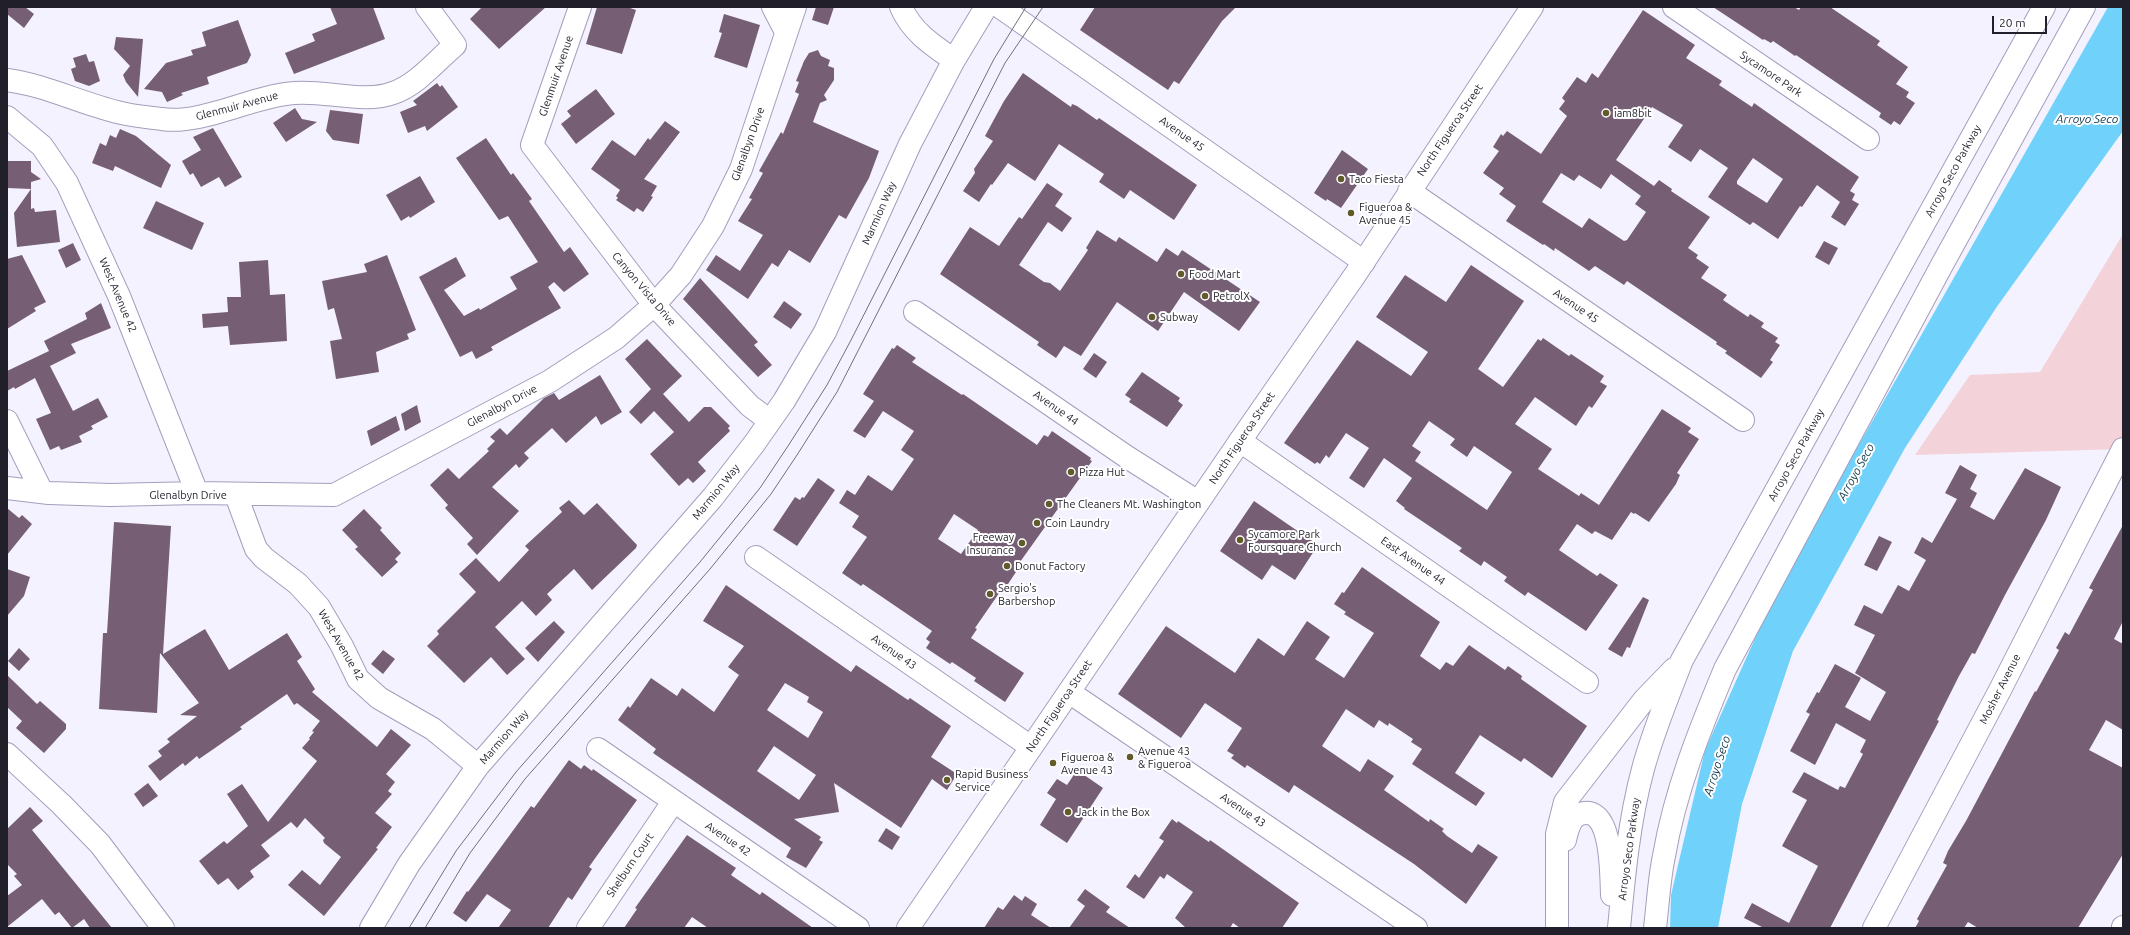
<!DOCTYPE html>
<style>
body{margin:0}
#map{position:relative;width:2130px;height:935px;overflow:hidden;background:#f4f2ff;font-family:Ubuntu,sans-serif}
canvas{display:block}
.frame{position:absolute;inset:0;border:8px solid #211f2a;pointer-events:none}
.scale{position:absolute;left:1992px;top:16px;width:55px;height:18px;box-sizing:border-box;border:2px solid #211f2a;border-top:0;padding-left:5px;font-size:12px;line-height:14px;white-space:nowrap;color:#211f2a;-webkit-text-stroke:3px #fff;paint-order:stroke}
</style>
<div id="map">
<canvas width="2130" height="935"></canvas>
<div class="frame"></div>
<div class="scale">20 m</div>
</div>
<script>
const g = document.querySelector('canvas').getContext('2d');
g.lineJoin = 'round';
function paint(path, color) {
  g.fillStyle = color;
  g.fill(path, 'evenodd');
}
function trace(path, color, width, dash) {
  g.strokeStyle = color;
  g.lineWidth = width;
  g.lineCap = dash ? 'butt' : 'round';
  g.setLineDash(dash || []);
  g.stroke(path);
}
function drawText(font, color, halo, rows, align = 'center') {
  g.font = font + ' Ubuntu,sans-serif';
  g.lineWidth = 4;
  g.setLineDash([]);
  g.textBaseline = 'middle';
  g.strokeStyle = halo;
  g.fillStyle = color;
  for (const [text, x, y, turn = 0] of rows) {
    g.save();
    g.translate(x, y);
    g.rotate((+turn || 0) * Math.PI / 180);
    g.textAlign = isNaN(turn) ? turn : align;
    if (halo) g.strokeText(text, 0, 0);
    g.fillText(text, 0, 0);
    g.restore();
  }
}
paint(new Path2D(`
 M2123,234V449L1915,455L1970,375L2040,372Z`), '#f4d2d9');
paint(new Path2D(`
 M2108,7H2123V131L1996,308L1905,448L1793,651L1742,804L1718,928H1670L1671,895L1705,750L1779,585Z`), '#70d2fb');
paint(new Path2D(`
 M7,7H25L34,14L24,28L7,14Z
 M330,7H373L385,39L294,74L285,53L315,41L312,34L337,24Z
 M482,7H546L499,49L470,19Z
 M597,7H627L636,10L622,54L586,44Z
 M816,7H834L828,25L812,20Z
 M1095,7H1236L1222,21L1179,84L1174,81L1168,90L1080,30Z
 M1713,7H1794L1799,10L1801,7H1830L1880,41L1877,45L1908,67L1896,84L1909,92L1906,97L1915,103L1900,125L1894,121L1891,125L1879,117L1881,113L1796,55L1795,56L1773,41L1771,43L1764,39L1763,40Z
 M1643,10L1695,45L1686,58L1722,81L1719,85L1752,107L1754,103L1859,177L1850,191L1855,194L1852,200L1859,204L1845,226L1831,217L1840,202L1817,185L1802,207L1800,206L1778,239L1753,222L1750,225L1708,197L1728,168L1700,149L1691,162L1668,147L1683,125L1652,107L1616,160L1654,186L1659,180L1672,189L1671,191L1710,217L1688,248L1698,255L1696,258L1709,267L1701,278L1727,295L1723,300L1748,317L1750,314L1764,323L1761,327L1778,338L1775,342L1780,345L1770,360L1773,362L1761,378L1725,353L1727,351L1716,344L1717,342L1627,281L1624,285L1595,266L1589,271L1555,248L1554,251L1544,244L1543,245L1506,221L1516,206L1499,194L1504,188L1483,173L1499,151L1493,147L1501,134L1503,136L1507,131L1541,154L1567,116L1559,109L1565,101L1562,98L1577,77L1586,83L1592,73L1598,78ZM1753,158L1783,179L1767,203L1737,184V181ZM1561,173L1574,181L1579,175L1601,189L1611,174L1641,196L1635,204L1646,212L1627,240L1624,241L1589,218L1582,228L1542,202Z
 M724,14L760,25L747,68L714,57L722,33L719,32Z
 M238,20L251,55L247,63L207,77L209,84L181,93L183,95L167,102L162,92L144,89L166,63L193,55L191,50L206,46L202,32Z
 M116,37L143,39L138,97L126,82L123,75L130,66L114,49Z
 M818,50L821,56L830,60L828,66L834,68V80L824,95L827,100L820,103L813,122L879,151L869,178L846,219L839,215L810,263L789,250L778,267L772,263L748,299L706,270L716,255L740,271L763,235L738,221L752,199L749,198L763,173L759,171L781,132L783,134L799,94L795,92L799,82L796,81L804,61L809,53Z
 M86,54L89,62L94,61L100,81L89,86L75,81L71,69L76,67L73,58Z
 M1023,73L1071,107L1072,104L1077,106L1097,120L1099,118L1197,185L1174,220L1130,190L1124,199L1099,182L1104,174L1059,144L1035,181L1008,163L992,185L991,184L979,202L963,191L975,173L974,169L993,141L985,136L1004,101Z
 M437,83L440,87L442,85L458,107L427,131L425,126L408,133L400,112L417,105L413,101Z
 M596,89L615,114L576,144L561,124L571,116L567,111Z
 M295,108L302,119L317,122L286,142L273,123Z
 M330,110L363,114L359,144L333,140L326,131Z
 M665,121L680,132L644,179L657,186L651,196L653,197L643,212L637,208L634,212L616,200L618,198L616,196L620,190L591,169L612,140L635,156L648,138L650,140Z
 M213,128L242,177L225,187L219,177L201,187L193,173L190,175L182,161L201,150L193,137Z
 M120,129L136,136L171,165L161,188L115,166L113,171L92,163L100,143L106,146L110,135L116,138Z
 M486,138L511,175L513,173L532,199L529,201L564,252L570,247L589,274L564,292L554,282L548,287L561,308L491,347L493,350L476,359L472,351L460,357L419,277L456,257L466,276L444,290L464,316L479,308L480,310L517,289L510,277L538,262L508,216L499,220L456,158Z
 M1342,150L1368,169L1341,208L1327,199L1326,201L1314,193Z
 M7,161H31V172L41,179L31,182V189L7,188Z
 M420,176L435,202L410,218L409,216L401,221L386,195Z
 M1047,183L1063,194L1055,206L1072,218L1062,232L1048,222L1019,265L1044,282L1050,283L1060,291L1088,250L1086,248L1097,230L1116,242L1119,237L1157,262L1166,248L1178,256L1182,250L1260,302L1239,331L1184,292L1158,331L1117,302L1081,356L1064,346L1056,358L1037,345L1039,342L940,274L970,227L999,246L1019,217L1022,219Z
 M31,189V209L34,208L35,212L56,210L60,242L17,247L14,213Z
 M156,201L204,223L192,250L143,228Z
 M1824,241L1838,248L1829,265L1815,257Z
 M73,243L81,260L66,268L58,250Z
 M22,255L46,302L34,308L36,311L7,329V259Z
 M387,255L416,330L407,334L409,339L376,352L379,372L336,379L330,341L342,339L334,308L328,310L322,281L367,272L364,264Z
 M268,260L270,295L285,294L287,341L230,345L228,326L203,328L202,314L228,312L227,297H241L239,262Z
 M1471,265L1524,301L1478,369L1503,387L1538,339L1541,341L1543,338L1569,356L1571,354L1604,376L1600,382L1607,386L1592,408L1589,406L1576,426L1535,397L1515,424L1552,449L1538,469L1579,496L1581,493L1599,505L1662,409L1691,428L1688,432L1699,439L1677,473L1680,475L1676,484L1649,522L1635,513L1634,514L1631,512L1612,540L1595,531L1592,534L1577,524L1559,550L1597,576L1600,573L1618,585L1586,631L1528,592L1525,596L1504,581L1507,577L1484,561L1481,566L1459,551L1462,548L1404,509L1405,508L1396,501L1412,478L1384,458L1364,488L1349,478L1369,448L1346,433L1329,458L1326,455L1320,464L1317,462L1315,464L1284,443L1357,340L1411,376L1428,352L1376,317L1405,275L1446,302ZM1429,421L1455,439L1450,445L1467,457L1474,446L1512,472L1487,510L1415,461L1421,452L1412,446Z
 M700,278L758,342L754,345L772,365L758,377L683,299Z
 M784,301L802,314L791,329L773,317Z
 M101,303L111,328L71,344L76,353L50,366L73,411L98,398L108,417L91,426L93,429L79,436L82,442L61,450L59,446L50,450L36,419L51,413L35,378L15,389L14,387L7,391V371L49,351L44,341L87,319L85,313Z
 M647,339L682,376L663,394L689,422L704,407H711L730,426L728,428L730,431L698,462L706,471L693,483L688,478L679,486L650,454L674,432L654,411L641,424L629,412L651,389L625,359Z
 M897,345L916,358L912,362L962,395L963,394L1037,445L1044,435L1048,437L1052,431L1091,458L1090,460L1092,461L1020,562L1022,563L1006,587L1004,586L975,628L977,629L971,638L1024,673L1005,702L974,681L976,678L952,662L950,664L926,648L930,642L926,639L932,631L863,584L861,586L842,573L867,537L852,527L859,516L839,503L847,490L855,495L868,475L892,491L914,459L901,450L914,431L883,411L865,438L853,431L874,401L863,394L892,348L894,349ZM954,514L978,530L961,554L938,539Z
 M1094,353L1107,362L1096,378L1083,369Z
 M1142,372L1180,398L1178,401L1183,405L1167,427L1129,402L1131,399L1125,395Z
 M600,375L622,412L601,425L596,416L566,443L552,428L524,453L529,458L519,468L516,464L492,487L519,511L477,555L467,544L473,538L445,508L448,505L430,485L448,468L459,479L489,451L487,449L495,441L490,437L500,428L507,435L544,398L554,393L559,400Z
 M417,405L421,422L405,431L401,414Z
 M396,416L400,430L371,446L367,431Z
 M1960,465L1977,475L1970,489L1977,493L1970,507L1994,520L2025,468L2061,487L2046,520L2005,595L1975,654L1972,653L1959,676L1937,720L1939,721L1830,928H1764L1744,918L1752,903L1789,923L1818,866L1782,846L1807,800L1792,792L1804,772L1838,790L1840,786L1845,788L1863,754L1860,752L1866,740L1836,723L1815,765L1790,751L1810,714L1806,712L1817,692L1819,693L1835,664L1861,678L1845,707L1870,721L1886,692L1855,673L1875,635L1854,625L1864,605L1882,614L1898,585L1909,591L1926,560L1914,553L1922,537L1932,543L1957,499L1945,493Z
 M818,478L835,490L797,546L773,530L795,497L800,500L802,497L804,498Z
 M569,500L584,515L597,503L637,545L636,548L592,590L574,569L547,594L552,600L536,616L522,601L495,627L525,659L507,675L491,657L464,683L427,646L439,634L437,631L476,592L459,574L476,558L499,582L529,550L525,546L562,512L559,508Z
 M1254,501L1318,545L1295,580L1272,565L1262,580L1220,551Z
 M7,508L19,518L22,515L32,524L7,555Z
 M364,509L382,528L380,530L401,553L395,559L398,562L382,577L355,549L358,547L342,530Z
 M114,522L171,526L163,654L205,629L229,670L287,633L302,657L297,661L315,689L312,692L377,747L391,729L411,745L386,774L395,782L388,791L392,794L375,813L392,827L376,848L378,849L324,916L288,885L302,870L320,885L341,857L324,843L323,840L325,838L305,818L297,828L291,822L261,845L270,856L250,871L254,877L238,890L228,878L218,885L199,861L224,841L227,844L248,826L227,794L242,784L268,822L317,761L302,748L310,739L309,738L314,732L312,731L320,721L297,703L294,705L287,694L240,727L242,729L215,748L199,759L197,756L185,766L183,763L160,781L148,766L162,756L158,751L170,742L167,739L197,716L180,715L199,703L160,653L157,713L99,709L103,633H107Z
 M2123,525V621L2114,639L2123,644V730L2106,720L2089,750L2123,768V854L2078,928H1978L1968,922L1964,928H1915L1919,921L1917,919L1947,865L1943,863L1948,851L1966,821L2035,691L2036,692L2059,650L2056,648L2065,632L2069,635L2093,590L2089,588Z
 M1879,536L1892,542L1877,571L1864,565Z
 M1362,567L1440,622L1420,656L1440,670L1446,662L1453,666L1469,645L1505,670L1508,666L1522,676L1521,679L1587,726L1552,778L1524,758L1521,762L1480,735L1455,773L1485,793L1476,806L1412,764L1422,749L1411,742L1413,739L1389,723L1388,726L1379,720L1374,728L1346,709L1322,746L1360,772L1368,759L1394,776L1384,790L1429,822L1430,819L1444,829L1442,831L1447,836L1472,853L1478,844L1498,857L1466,904L1414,864L1294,785L1289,793L1247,765L1245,768L1231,758L1234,755L1227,751L1242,728L1205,703L1181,738L1118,694L1166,626L1235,673L1258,638L1284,656L1307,621L1330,637L1315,659L1344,678L1374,633L1344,614L1346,612L1334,604L1342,592L1344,593Z
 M7,569L30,577L24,596L7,616Z
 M726,585L851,672L856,665L908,700L910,698L951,726L931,757L957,774L947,790L932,779L901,828L834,783L839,812L794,819L821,837L819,840L823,842L806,868L786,857L791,848L653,753L656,749L618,720L628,706L630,708L651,678L677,696L682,688L714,712L739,675L728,667L744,646L703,621ZM785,683L809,697L807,702L823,712L808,738L767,710ZM774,746L816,775L799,800L757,771Z
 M1643,597L1649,600L1630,648L1627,647L1622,657L1608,649Z
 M554,621L565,632L538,662L525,648Z
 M19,648L30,659L19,671L8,661Z
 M383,650L395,659L383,674L371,664Z
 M7,675L37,704L40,701L66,724V729L44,753L16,728L22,721L7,707Z
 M569,760L581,769L584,765L592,771L593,769L637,800L596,857L589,867L592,869L572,900L568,897L548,928H498L511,910L487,894L466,922L453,913L467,891L468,892L531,806L534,808Z
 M1077,770L1103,788L1067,843L1040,825L1056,799L1047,793L1057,779L1067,785Z
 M148,783L158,796L143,807L134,794Z
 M30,807L43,821L32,830L112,928H90L84,919L72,928L59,912L55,915L42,899L7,927V896L22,885L14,876L17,874L7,864V829Z
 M1172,819L1177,823L1178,821L1209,842L1210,840L1299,903L1282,928H1240L1233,923L1230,928H1186L1175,918L1193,892L1167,874L1164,879L1160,876L1144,899L1126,887L1135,874L1139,878L1164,841L1159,838Z
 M886,828L900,837L892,850L878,841Z
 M687,835L736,868L731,875L760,895L762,892L813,928H708L692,917L684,928H624L637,909L635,908Z
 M1085,889L1110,907L1106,912L1130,928H1069L1085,906L1077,900Z
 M1014,895L1022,901L1025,896L1037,904L1031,915L1051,928H984L998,907L1003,910Z`), '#765f74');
const minor = new Path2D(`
 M580,7L532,145L654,305L750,406L770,421
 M773,7L786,32
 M901,7C912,32 932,45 954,60
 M1000,7L1364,262
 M1674,7L1868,139
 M7,80C45,85 80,103 117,112C131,116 147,117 162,119C202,125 252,96 294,93C325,90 365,104 393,93C417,85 436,61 455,45L427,7
 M7,117L42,146L67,183L119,296L197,493
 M1409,191L1743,420
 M915,312L1127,457L1198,502
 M7,421L42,492
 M1240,441L1587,682
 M7,488L49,493L110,495L197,493L334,495L550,381L616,338L654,305L681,275L713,226L741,169L795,7
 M236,495L256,549L264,558L298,584L319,607L342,646L358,679L379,698L433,729L478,766
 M756,557L1031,747
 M1069,692L1416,928
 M598,749L858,928
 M7,754L61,804L100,844L163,928
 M371,928L409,864L478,766L713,497L754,444L784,401L825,332L910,144L954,60L986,7
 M588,928L673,802
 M1874,928L2000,690L2123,449
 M2123,928V927`);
const major = new Path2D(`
 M908,928L1240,441L1355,275L1532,7`);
const highway = new Path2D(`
 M1565,840C1567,831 1570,817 1580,814C1613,803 1611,875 1612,895
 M1557,928V834L1565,802L1644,700L1674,669
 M1619,928C1624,875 1629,821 1643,769C1653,732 1668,696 1682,660L2044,7
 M1655,928C1658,904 1659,879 1664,856C1675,791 1700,729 1725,669L1943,263L2084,7`);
trace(minor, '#a49ebc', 24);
trace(major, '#a49ebc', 24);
trace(highway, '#a49ebc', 24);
trace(minor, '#fff', 22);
trace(major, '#fff', 22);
trace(highway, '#fff', 22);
trace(new Path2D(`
 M409,928L456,851L516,772L700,562L760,488L788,446L827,385L850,342L994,59L1026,7
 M425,928L470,853L525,779L710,569L771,494L797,455L837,392L1005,63L1043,7`), '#716f7a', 1);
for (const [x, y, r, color] of [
 [1606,113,4,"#605b28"],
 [1341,179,4,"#605b28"],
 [1351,213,4,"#605b28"],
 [1181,274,4,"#605b28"],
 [1205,296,4,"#605b28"],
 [1152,317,4,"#605b28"],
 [1071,472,4,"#605b28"],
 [1049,504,4,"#605b28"],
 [1037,523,4,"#605b28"],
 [1240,540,4,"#605b28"],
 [1022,543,4,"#605b28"],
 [1007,566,4,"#605b28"],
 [990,594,4,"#605b28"],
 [1130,757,4,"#605b28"],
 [1053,763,4,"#605b28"],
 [947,780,4,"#605b28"],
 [1068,812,4,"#605b28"]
]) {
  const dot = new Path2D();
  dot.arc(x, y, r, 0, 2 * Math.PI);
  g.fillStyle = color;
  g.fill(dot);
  trace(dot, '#fff', 1.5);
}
drawText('11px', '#211f2a', '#fff', [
 ["Sycamore Park",1771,74,34],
 ["Glenmuir Avenue",556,76,-71],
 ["Glenmuir Avenue",237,106,-15],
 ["North Figueroa Street",1450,130,-56],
 ["Avenue 45",1182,134,35],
 ["Glenalbyn Drive",748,144,-70],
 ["Arroyo Seco Parkway",1953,171,-61],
 ["Marmion Way",879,213,-66],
 ["Canyon Vista Drive",644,289,50],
 ["West Avenue 42",118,295,67],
 ["Avenue 45",1576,306,34],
 ["Glenalbyn Drive",502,406,-28],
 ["Avenue 44",1056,408,35],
 ["North Figueroa Street",1242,438,-56],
 ["Arroyo Seco Parkway",1796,455,-61],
 ["Marmion Way",716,492,-51],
 ["Glenalbyn Drive",188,495],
 ["East Avenue 44",1413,561,35],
 ["West Avenue 42",341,645,60],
 ["Avenue 43",894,652,35],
 ["Mosher Avenue",2000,689,-63],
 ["North Figueroa Street",1059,706,-56],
 ["Marmion Way",504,737,-49],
 ["Avenue 43",1243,810,34],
 ["Avenue 42",728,839,34],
 ["Arroyo Seco Parkway",1629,849,-82],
 ["Shelburn Court",630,865,-56]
]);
drawText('11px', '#211f2a', '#fff', [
 ["iam8bit",1614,113],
 ["Taco Fiesta",1349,179],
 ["Figueroa &",1359,207],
 ["Avenue 45",1359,220],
 ["Food Mart",1189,274],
 ["PetrolX",1213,296],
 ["Subway",1160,317],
 ["Pizza Hut",1079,472],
 ["The Cleaners Mt. Washington",1057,504],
 ["Coin Laundry",1045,523],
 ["Sycamore Park",1248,534],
 ["Foursquare Church",1248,547],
 ["Freeway",1014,537,"right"],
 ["Insurance",1014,550,"right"],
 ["Donut Factory",1015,566],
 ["Sergio's",998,588],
 ["Barbershop",998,601],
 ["Avenue 43",1138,751],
 ["& Figueroa",1138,764],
 ["Figueroa &",1061,757],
 ["Avenue 43",1061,770],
 ["Rapid Business",955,774],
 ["Service",955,787],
 ["Jack in the Box",1076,812]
], 'left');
drawText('italic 12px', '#154051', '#fff', [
 ["Arroyo Seco",2087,119],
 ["Arroyo Seco",1856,472,-61],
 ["Arroyo Seco",1717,766,-72]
]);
</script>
